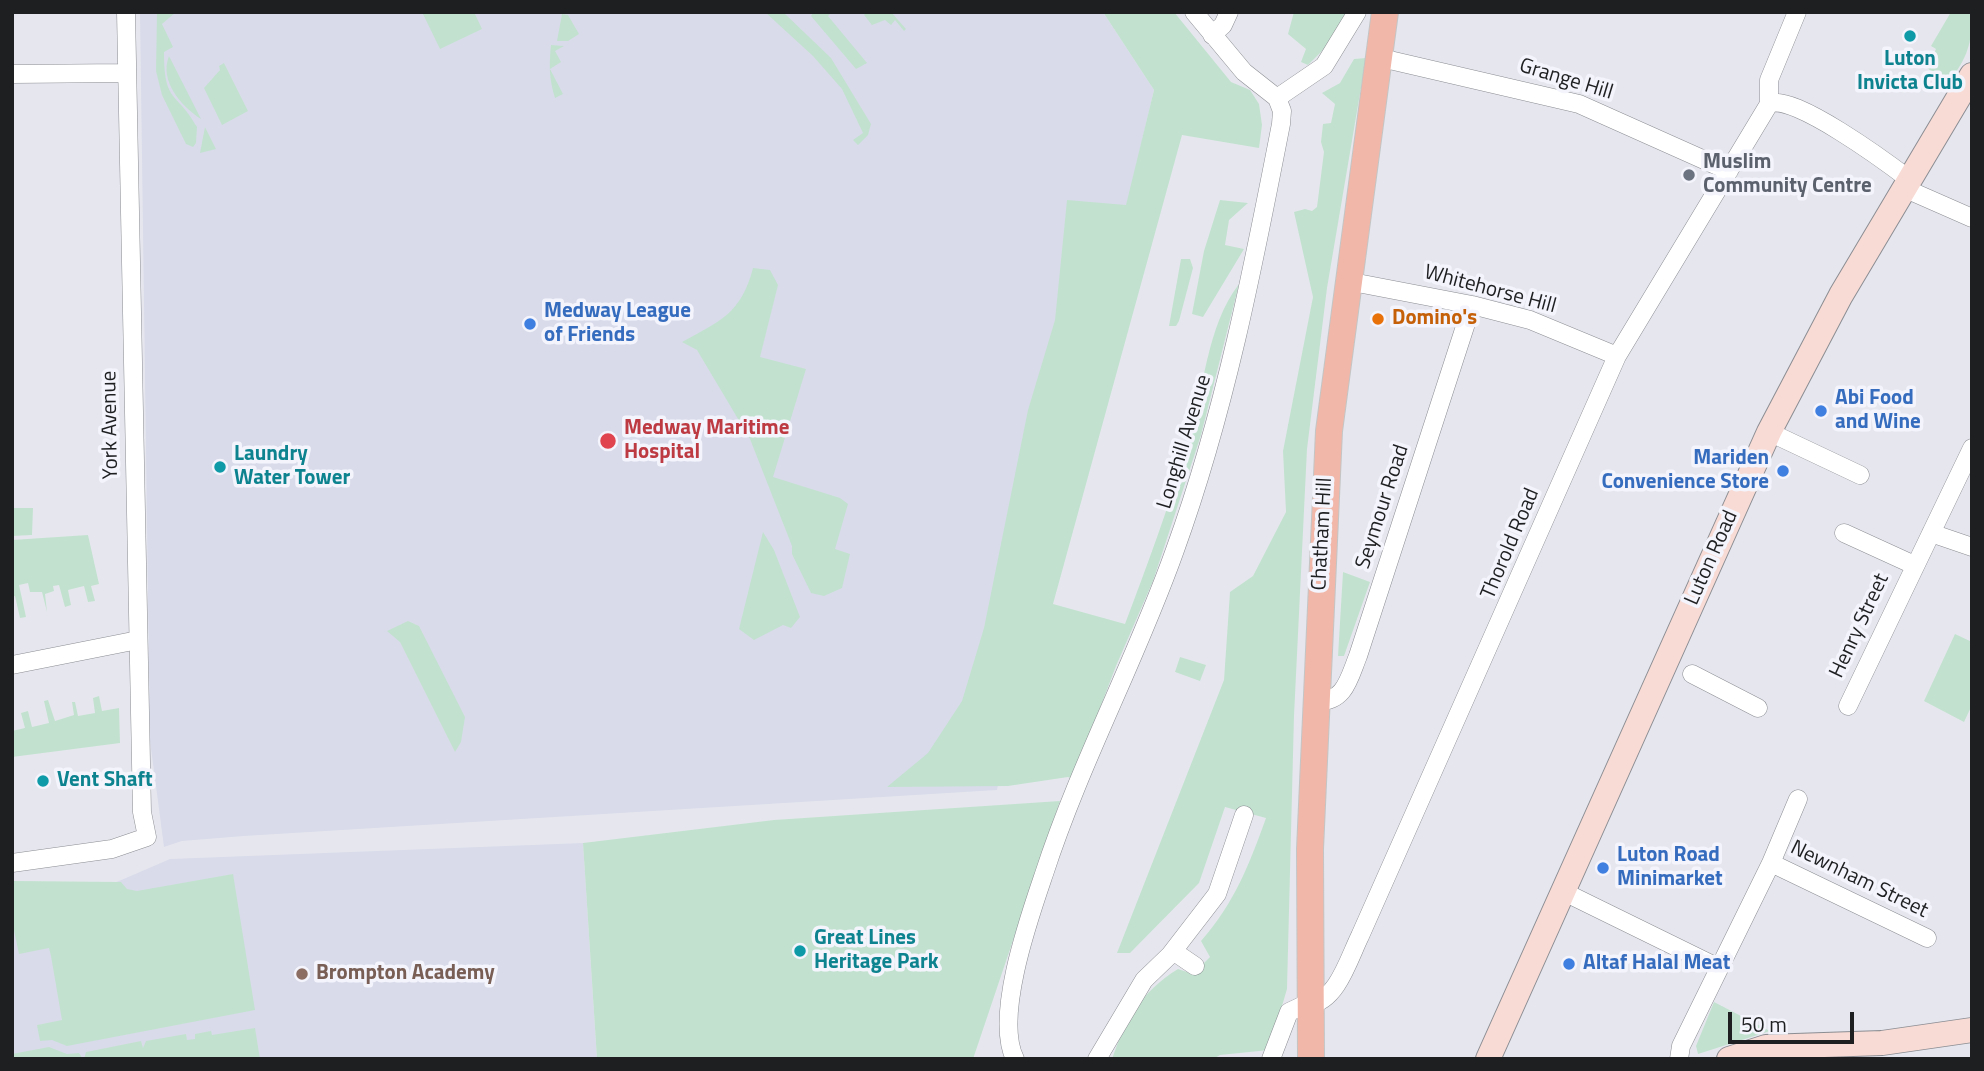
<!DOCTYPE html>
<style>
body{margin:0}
#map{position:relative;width:1984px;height:1071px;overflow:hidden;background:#e6e7ee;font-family:"Titillium Web",sans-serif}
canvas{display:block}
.frame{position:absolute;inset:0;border:14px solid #1e1f21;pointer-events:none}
.scale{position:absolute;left:1728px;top:1012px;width:126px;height:32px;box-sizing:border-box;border:4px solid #1e1f21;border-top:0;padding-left:9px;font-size:21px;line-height:24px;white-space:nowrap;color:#1e1f21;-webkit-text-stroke:5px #f3f4fc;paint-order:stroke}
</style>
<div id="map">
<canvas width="1984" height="1071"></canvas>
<div class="frame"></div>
<div class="scale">50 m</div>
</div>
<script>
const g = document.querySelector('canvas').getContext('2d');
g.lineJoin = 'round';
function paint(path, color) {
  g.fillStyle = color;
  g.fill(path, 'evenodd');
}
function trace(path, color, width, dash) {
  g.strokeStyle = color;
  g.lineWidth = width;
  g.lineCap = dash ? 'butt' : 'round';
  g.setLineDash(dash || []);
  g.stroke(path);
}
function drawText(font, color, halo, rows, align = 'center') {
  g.font = font + ' "Titillium Web",sans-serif';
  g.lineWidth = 7;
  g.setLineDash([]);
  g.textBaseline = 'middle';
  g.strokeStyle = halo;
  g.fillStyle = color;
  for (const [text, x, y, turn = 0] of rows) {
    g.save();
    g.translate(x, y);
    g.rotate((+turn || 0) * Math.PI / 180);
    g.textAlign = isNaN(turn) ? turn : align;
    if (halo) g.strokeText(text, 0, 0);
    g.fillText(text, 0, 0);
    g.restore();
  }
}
paint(new Path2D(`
 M140,12H1103L1154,90L1061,485L997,790L244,836L182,841L164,847L150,741Z
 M583,843L597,1059H12V881L112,884L170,859Z`), '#d9dbea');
paint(new Path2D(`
 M157,12H176L162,24L173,47L164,52C164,104 176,90 197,127L196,143L193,147L186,144L162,95L156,71Z
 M422,12H474L482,29L440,49Z
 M765,12H783L831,58L871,124L868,135L858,145L853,140L863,133L842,89L813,56Z
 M814,12H832L828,16L867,63L856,69L811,16Z
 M866,12H891L906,29L904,31L895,20L891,25L885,20L872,25L864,15Z
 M1103,12H1174L1231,82L1250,90L1259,104L1262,125L1259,148L1182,135L1053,604L1125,624C1148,563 1170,503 1189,441C1204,390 1206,327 1239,284L1201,435L1153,581L1116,666L1073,779L1068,777L1008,786L887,787L928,753L962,701L984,628L1028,410L1055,320L1067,200L1126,205L1154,90Z
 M1294,12H1346L1333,40L1308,65L1301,62L1306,49L1288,34Z
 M1951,12H1972C1972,44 1968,57 1948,83L1927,68L1936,49L1931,46Z
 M562,14L568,15L579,34L568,41H557Z
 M551,45L564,46L555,51L561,62L550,69L563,94L555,98C549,79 549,65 551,45Z
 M169,56L201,119C181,106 159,81 169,56Z
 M1366,58L1327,288L1307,449L1294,716L1287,989L1269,1050L1220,1055L1213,1059H1112C1126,1019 1141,992 1178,969L1193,974L1210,957L1201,941C1235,902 1249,865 1266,818L1225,807L1199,883L1130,953H1117L1224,680L1230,592L1253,576L1286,512L1283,451L1313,297L1294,212L1305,209L1312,211L1317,207L1324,152L1321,142L1323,124L1331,123L1335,104L1322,93L1340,83L1354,59Z
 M224,63L248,111L222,125L204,88L220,70L219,66Z
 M205,127L216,149L200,153Z
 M1220,200L1248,203L1229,220L1225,245L1244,249L1203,317L1192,314L1204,251Z
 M1181,259H1190L1193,268L1179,321L1176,326H1169Z
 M753,268L770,270L778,285L760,357L806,369L773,477L840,498L848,504L835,549L850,554L842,588L824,596L811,593L792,554V546L750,439L697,350L682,342C720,321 741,314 753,268Z
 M12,508H33L32,535L12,536Z
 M763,532L774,550L800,617L791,628L783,625L754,640L739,629Z
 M88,535L99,584L91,586L95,601L88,602L84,586L68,590L71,605L65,607L59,585L53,586L54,591L45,594L47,612L42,592H30L28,583L19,585L26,617L20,618L15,596L12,597V540Z
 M1343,572L1370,582L1344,656H1338Z
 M408,621L419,626L465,717L461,742L455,752L400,642L387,631Z
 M1955,634L1972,642V705L1964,722L1924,701Z
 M1180,657L1206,665L1200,681L1175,672Z
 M99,696L102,711L119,708L120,743L12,757V731L25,728L21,713L28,711L32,727L49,723L44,701L48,700L55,721L74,715L72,702H75L78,716L95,713L93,698Z
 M1060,801L973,1059H597L583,843L774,820Z
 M233,874L255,1010L67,1046L52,1040L40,1041L37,1025L62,1020L51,956L49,948L19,954L12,921V881L121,882L127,889L137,891Z
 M1714,1002L1770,1031L1698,1054L1696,1046Z
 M255,1028L260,1059H84L86,1052L141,1041L143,1048L146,1041L186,1034L187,1040L195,1039V1034L211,1031L212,1035Z
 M49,1047L67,1054L79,1053L83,1059H12V1054Z`), '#c2e2cf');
const street = new Path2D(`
 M1194,12L1244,72L1277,98
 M1212,35L1223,25L1229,12
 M1381,58L1579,104L1729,171
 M12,74L126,73
 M1769,104C1792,92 1889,164 1910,180
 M1769,104V80L1797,12
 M1906,189L1972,218
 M1347,281L1472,305L1530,320L1617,356
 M1769,432L1860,475
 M1844,533L1914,565
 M1931,533L1972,547
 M12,665L138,640
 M1692,674L1758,708
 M1316,701C1345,703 1349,678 1358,656L1472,305
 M1848,706L1972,448
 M12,863L112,849L147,837L142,812L126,12
 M1771,863L1927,938
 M1562,891L1719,968
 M1173,951L1195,966
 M1310,1004C1337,1001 1349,958 1360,936L1617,356L1769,104
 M1015,1059C994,1017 1029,918 1044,874C1080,763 1136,660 1175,550C1225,412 1253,268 1281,124L1282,111L1277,98L1324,66L1357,12
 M1097,1059L1144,980L1170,955L1217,894L1244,815
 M1271,1059L1289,1012L1310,1002
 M1679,1059L1681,1046L1771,863L1798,799`);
const secondary = new Path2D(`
 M1488,1059L1769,432L1841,295L1972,75
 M1729,1059L1766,1047L1882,1043L1972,1030`);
const primary = new Path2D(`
 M1311,1059L1310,849L1329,431L1385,12`);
trace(street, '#8b8d93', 19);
trace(secondary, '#8b8d93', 26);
trace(primary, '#c4c5c5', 28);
trace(street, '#fff', 18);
trace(secondary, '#f8dbd4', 24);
trace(primary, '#f1b7a8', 26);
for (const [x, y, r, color] of [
 [1910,36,7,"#0f9aa8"],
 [1689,175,7,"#6b7280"],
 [1378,319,7,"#e8710a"],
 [530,324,7,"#3f7fe0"],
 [1821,411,7,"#3f7fe0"],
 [608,441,9,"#e0444e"],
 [220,467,7,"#0f9aa8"],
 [1783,471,7,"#3f7fe0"],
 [43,781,7,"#0f9aa8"],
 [1603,868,7,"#3f7fe0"],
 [800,951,7,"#0f9aa8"],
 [1569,964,7,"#3f7fe0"],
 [302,974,7,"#8d6e63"]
]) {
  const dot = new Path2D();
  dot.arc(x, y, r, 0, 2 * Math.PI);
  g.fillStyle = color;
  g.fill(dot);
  trace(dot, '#f3f4fc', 2.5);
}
drawText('bold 21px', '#0d838f', '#f3f4fc', [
 ["Luton",1910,60,"center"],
 ["Invicta Club",1910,84,"center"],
 ["Laundry",234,455],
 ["Water Tower",234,479],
 ["Vent Shaft",57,781],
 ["Great Lines",814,939],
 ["Heritage Park",814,963]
], 'left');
drawText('21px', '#1e1f21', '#f3f4fc', [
 ["Grange Hill",1566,80,17],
 ["Whitehorse Hill",1490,290,15],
 ["York Avenue",111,425,-91],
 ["Longhill Avenue",1185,442,-73],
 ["Seymour Road",1383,507,-72],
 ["Chatham Hill",1323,534,-87],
 ["Thorold Road",1511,544,-67],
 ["Luton Road",1712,558,-66],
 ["Henry Street",1860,626,-65],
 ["Newnham Street",1859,880,26]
]);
drawText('bold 21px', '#5b616d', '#f3f4fc', [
 ["Muslim",1703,163],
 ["Community Centre",1703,187]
], 'left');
drawText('bold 21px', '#366cbe', '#f3f4fc', [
 ["Medway League",544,312],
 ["of Friends",544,336],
 ["Abi Food",1835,399],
 ["and Wine",1835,423],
 ["Mariden",1769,459,"right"],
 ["Convenience Store",1769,483,"right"],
 ["Luton Road",1617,856],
 ["Minimarket",1617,880],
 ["Altaf Halal Meat",1583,964]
], 'left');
drawText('bold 21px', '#c56008', '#f3f4fc', [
 ["Domino's",1392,319]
], 'left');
drawText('bold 21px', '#be3a42', '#f3f4fc', [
 ["Medway Maritime",624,429],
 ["Hospital",624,453]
], 'left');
drawText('bold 21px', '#785e54', '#f3f4fc', [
 ["Brompton Academy",316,974]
], 'left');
</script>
